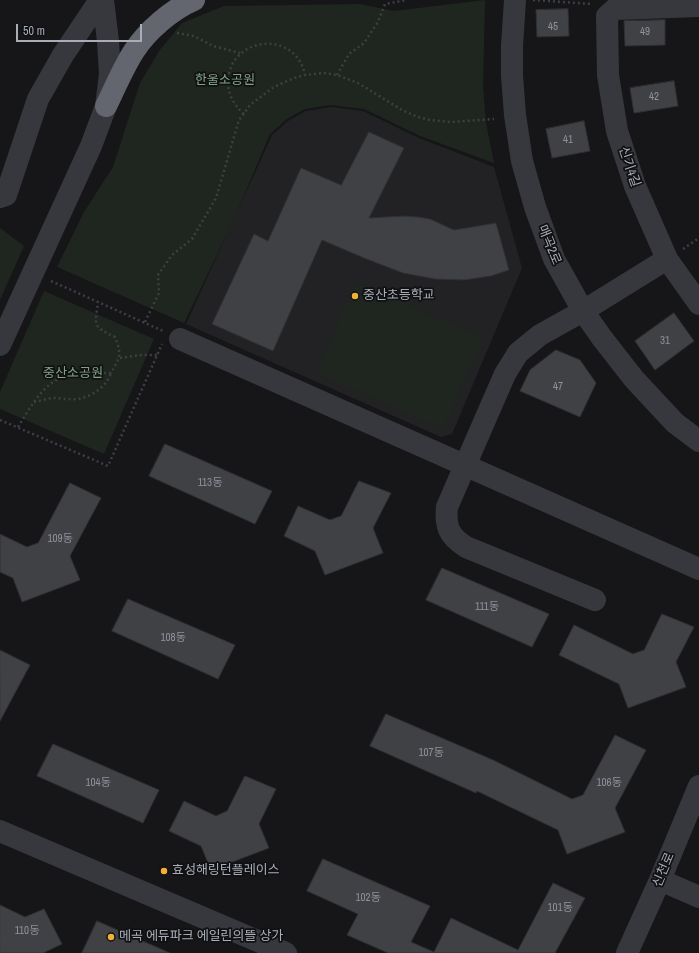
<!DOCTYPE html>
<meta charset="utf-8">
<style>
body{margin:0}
#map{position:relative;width:699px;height:953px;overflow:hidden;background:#161618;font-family:"Archivo Narrow",sans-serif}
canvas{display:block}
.scale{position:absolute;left:16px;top:24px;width:126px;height:18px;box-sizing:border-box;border:2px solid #a8adb8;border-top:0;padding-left:5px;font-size:12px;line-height:14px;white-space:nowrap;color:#a8adb8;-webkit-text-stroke:3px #111113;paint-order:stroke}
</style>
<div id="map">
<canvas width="699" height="953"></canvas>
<div class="scale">50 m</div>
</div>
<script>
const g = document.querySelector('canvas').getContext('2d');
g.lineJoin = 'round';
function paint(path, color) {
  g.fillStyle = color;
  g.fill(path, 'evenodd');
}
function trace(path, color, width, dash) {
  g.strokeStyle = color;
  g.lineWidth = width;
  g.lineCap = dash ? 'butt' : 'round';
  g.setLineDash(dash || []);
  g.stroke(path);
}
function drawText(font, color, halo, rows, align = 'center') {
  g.font = font + ' "Archivo Narrow","Noto Sans KR",sans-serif';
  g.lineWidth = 3.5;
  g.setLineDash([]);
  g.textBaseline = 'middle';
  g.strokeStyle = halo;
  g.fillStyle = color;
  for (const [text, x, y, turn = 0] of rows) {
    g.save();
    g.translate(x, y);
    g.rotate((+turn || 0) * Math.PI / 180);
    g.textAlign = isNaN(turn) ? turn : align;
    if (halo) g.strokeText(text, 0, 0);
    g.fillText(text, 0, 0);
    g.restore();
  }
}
paint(new Path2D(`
 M331,107L363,111L419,138L494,167L522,268L452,434L441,437L186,324L272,135L288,121L306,111Z`), '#222225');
paint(new Path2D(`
 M485,0L483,86L486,123L494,163L420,136L364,109L330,105L305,109L287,119L270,134L231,226L184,323L57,267L84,212L113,167L140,83L159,51L182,23L224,6L360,4L394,11Z
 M0,228L24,246L0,300Z
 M356,282L484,338L443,429L316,373Z
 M44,291L154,339L104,454L0,409V392Z`), '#1e261f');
const building = new Path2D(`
 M568,9L569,36L537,37L536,10Z
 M665,20V45L625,46L624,21Z
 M674,81L678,106L634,113L630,88Z
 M584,121L590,151L552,158L546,129Z
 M369,132L404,148L369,218L403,216L418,217L430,219L454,230L496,223L509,270L491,276L464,280L435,279L403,273L364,258L322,240L273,351L212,324L254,234L268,241L301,168L341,185Z
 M674,313L694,341L655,370L635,341Z
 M556,350L580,360L596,383L580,417L520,391L530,370Z
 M165,444L272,491L255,524L149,476Z
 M359,481L391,493L373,528L383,553L325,575L315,551L284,536L298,506L330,520L341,516Z
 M70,483L101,498L70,556L80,580L22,602L13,578L0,572V534L27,547L38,543Z
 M442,568L549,614L532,647L426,600Z
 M128,599L235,645L218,679L112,631Z
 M662,614L694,627L676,662L686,687L628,708L619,684L559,655L574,625L633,654L644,650Z
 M0,650L30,665L0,721Z
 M386,714L493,760L572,799L583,795L615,735L646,750L615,808L625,832L567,854L558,830L477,791L476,793L370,746Z
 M53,744L159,790L143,823L37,776Z
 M245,776L276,789L259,824L269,848L211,870L201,846L169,831L184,801L216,816L227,811Z
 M323,859L430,906L411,942L434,952L451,918L518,950L553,883L585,898L555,953H388L347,935L358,914L307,891Z
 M0,905L25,917L44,909L62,944L43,953H0Z
 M97,921L170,953H82Z`);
paint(building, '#404145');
trace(building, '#303034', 1);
trace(new Path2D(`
 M533,0L592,4
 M177,33L194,36L213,46L240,53
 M337,75L349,54L364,43L378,22L385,4L407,0
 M244,114C234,105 228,95 228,82C229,36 296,29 305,75
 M683,249L699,238
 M51,281L163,331
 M145,322L159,293L158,275L172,255L192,239L216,198L239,120L250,105L274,87L294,78L305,75L324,73L337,75L358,83L402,110L418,117L430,120L451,122L494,119
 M120,358L141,355H157
 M34,402C40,401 46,399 52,398C61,398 70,400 78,399C93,396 106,387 111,373
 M0,420L108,466L162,344
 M18,427C32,405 45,378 74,374C86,373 99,373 111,373C120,357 122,355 115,337C92,326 95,326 98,302`), '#3d3f44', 2.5, [2, 3]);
trace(new Path2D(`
 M515,0L512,46V76L515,115L522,161L535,207L554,259L583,311L602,338L634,379L675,423L699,441
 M699,6L615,9L607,16L608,75L617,131L635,186L667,259L699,304
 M0,197L6,195L38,99L63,55L100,0
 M180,339L699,569
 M0,345L91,146L106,106L110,74L108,41L103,0
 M595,600L466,547C449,536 445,527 447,507L505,374L518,353L540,335L583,311L667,259
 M0,831L286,953
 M660,880L699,897
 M627,953L660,880L699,786`), '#37383d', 22);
trace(new Path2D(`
 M106,106C115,88 123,68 134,51C147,31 171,10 194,0`), '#63666e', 22);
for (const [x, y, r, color] of [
 [355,296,4,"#f2b134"],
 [164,871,4,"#f2b134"],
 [111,937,4,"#f2b134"]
]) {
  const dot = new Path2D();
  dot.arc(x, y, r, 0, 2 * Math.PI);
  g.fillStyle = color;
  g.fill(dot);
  trace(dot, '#111113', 1.5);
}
drawText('11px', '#8e929b', null, [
 ["45",553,27],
 ["49",645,32],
 ["42",654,97],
 ["41",568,140],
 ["31",665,341],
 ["47",558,387],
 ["113동",210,483],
 ["109동",60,539],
 ["111동",487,607],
 ["108동",173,638],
 ["107동",431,753],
 ["104동",98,783],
 ["106동",609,783],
 ["102동",368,898],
 ["101동",560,908],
 ["110동",27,931]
]);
drawText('13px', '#7fa381', '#111113', [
 ["한울소공원",225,81],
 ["중산소공원",73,374]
]);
drawText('13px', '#a8adb8', '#111113', [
 ["신기4길",629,167,71],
 ["매곡2로",549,245,68],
 ["신천로",664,870,-67]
]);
drawText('13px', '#a8adb8', '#111113', [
 ["중산초등학교",363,296],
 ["효성해링턴플레이스",172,871],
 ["메곡 에듀파크 에일린의뜰 상가",119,937]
], 'left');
</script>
